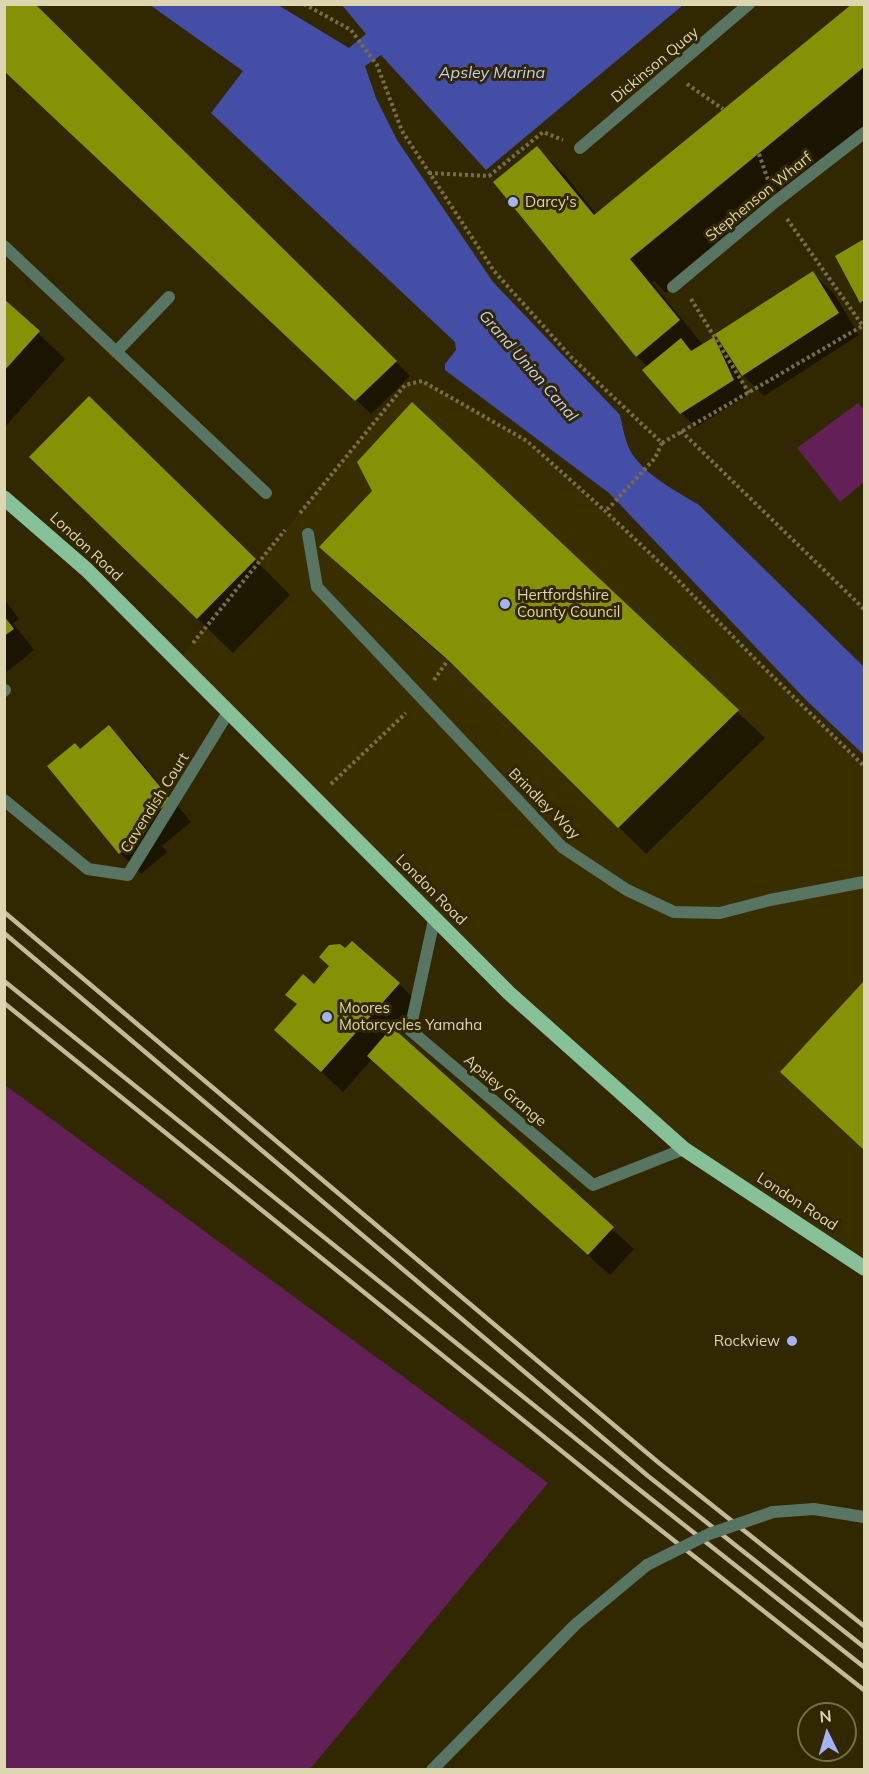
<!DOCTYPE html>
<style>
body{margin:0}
#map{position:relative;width:869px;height:1774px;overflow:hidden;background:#312700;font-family:Mulish,sans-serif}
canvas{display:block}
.frame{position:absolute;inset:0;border:6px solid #ded5b1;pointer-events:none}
.north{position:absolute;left:797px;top:1702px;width:60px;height:60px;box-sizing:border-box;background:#312700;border:2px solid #766d47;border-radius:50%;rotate:355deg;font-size:16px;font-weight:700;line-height:24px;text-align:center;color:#ded5b1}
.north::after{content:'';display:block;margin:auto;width:21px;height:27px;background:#a4b2fc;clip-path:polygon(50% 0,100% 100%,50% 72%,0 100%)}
</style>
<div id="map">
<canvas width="869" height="1774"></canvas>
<div class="frame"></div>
<div class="north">N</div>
</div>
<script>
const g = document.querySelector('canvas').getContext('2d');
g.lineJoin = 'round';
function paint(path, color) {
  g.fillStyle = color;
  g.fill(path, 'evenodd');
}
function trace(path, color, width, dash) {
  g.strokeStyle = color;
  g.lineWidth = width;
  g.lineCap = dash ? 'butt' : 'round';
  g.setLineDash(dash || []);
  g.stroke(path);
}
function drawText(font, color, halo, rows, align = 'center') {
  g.font = font + ' Mulish,sans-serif';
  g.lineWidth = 6;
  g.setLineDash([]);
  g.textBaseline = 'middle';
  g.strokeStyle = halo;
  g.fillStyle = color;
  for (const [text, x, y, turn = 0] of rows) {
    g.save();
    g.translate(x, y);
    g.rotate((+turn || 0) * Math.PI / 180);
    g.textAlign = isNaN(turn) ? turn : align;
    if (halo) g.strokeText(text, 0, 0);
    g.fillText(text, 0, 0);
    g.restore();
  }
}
paint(new Path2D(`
 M422,381L527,441L674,576L756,660L864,766V1268L683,1149L509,993L177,662L405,385Z`), '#392e00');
paint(new Path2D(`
 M858,403L864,410V482L840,502L797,448Z
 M5,1085L548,1483L310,1769H5Z`), '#622056');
paint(new Path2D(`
 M150,5H278L349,48L366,34L342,5H683L486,170L381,55L365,66L376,98L397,140L493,282L620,415C622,424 624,435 627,443C636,471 676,491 699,505L864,667V755L806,700L609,493L445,370V364L456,350L455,342L211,113L243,71Z`), '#454ea7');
paint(new Path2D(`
 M33,4L410,376L371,414L4,69Z
 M854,4H864V130L666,293L654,281L652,282L703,345L714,339L726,351L813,273L834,294L859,335L764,396L743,375L735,363L733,364L748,395L696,427L681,413L648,367L637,356L537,148L564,174L597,215Z
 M864,241V306L837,257Z
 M4,301L65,359L4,428Z
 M412,404L765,738L646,854L477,687L348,573L321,547L374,491Z
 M66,492L255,560L290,595L233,653Z
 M4,599L19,619L13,623L34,650L4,674Z
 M109,727L130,748L191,822L162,846L167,852L141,874L120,853Z
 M864,983V1150L782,1071Z
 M399,984L420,1005L395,1033L634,1249L610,1275L372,1059L343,1092L276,1030L298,1005L287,995L314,986Z`), '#0007');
paint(new Path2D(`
 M4,4H35L397,361L355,401L4,71Z
 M852,4H864V67L630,259L680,320L636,357L493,182L537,146L594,215Z
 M864,239V300L860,303L835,256Z
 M813,271L839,313L742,376L715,334Z
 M4,299L40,331L4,371Z
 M714,337L734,380L680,414L642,370L681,338L691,351Z
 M89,396L256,559L197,619L29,457Z
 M412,402L739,710L618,828L448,660L319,547L372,491L357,462Z
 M4,616L14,629L4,636Z
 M109,725L171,800L142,824L147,830L119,854L47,766L75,743L80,749Z
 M352,941L400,983L321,1072L274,1030L297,1004L285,995L303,974L314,984L329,966L319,957L329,945L340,944L345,948Z
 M864,981V1150L780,1072Z
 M392,1027L614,1227L588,1255L367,1056Z`), '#869206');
trace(new Path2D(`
 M304,4L351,30L377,65L402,131L494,271L572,358L662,443L655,458L609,508L604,510L674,576L756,660L864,766
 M687,84L723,109
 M759,154L768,180
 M429,173L489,176L543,132L563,140
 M787,219L863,326
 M691,299L749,393
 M681,431L864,609
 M662,443L864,325
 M300,513L405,385L422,381L527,441L604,510
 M193,643L285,530
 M434,680L448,660
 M331,784L406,713`), '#776d48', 4, [3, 3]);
trace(new Path2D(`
 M4,246L266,493
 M673,287L775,202L864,133
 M116,352L169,297
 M308,534L317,587L562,847L627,890L674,912L720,913L770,900L864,882
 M4,691L5,690
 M432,1770L576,1624L647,1565`), '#587462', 12);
trace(new Path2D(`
 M580,148L749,4
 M4,800L88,869L128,875L229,711
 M434,920L410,1030L593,1185L684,1149
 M773,1512L814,1509L864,1517`), '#587462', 12);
trace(new Path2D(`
 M4,498L87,570L509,993L684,1149L864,1268`), '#86c19a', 15);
trace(new Path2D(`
 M4,912L659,1463L864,1626
 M4,933L648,1476L864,1647
 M4,981L636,1487L864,1667
 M4,1003L625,1502L864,1690`), '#c4bb96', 4.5);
trace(new Path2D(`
 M647,1565L709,1534L773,1512`), '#587462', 12);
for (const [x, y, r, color] of [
 [513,202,6,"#a4b2fc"],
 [505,604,6,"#a4b2fc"],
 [327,1017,6,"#a4b2fc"],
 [792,1341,6,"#a4b2fc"]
]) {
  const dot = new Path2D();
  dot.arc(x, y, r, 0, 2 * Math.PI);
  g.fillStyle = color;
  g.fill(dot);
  trace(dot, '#312700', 2);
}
drawText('15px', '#ded5b1', '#312700', [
 ["Dickinson Quay",655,65,-40],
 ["Stephenson Wharf",759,197,-39],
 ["London Road",86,547,43],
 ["Cavendish Court",155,803,-58],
 ["Brindley Way",544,804,45],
 ["London Road",431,890,45],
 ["Apsley Grange",505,1091,40],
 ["London Road",797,1202,33]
]);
drawText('15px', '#ded5b1', '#312700', [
 ["Darcy's",525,202],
 ["Hertfordshire",517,595],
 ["County Council",517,612],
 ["Moores",339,1008],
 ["Motorcycles Yamaha",339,1025],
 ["Rockview",780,1341,"right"]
], 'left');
drawText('italic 16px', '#c3cdfe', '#312700', [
 ["Apsley Marina",492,73],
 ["Grand Union Canal",528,366,49]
]);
</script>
